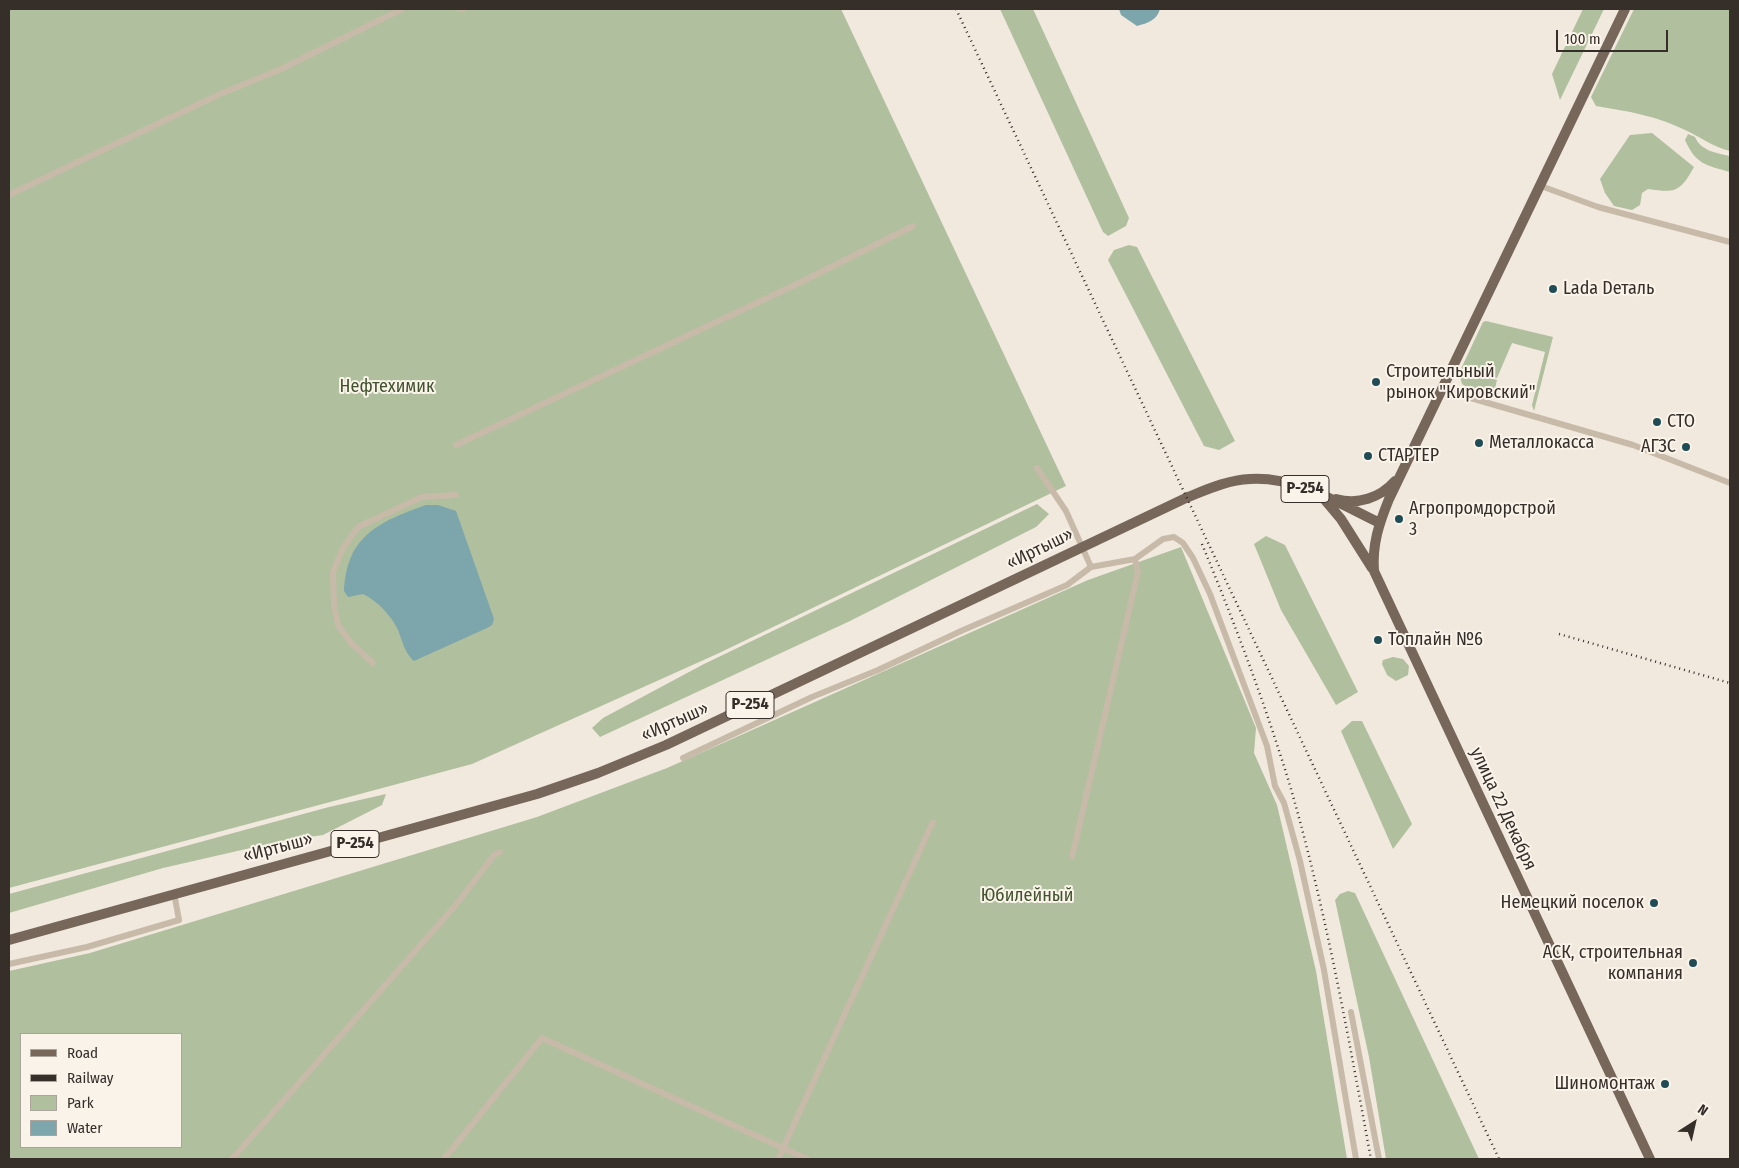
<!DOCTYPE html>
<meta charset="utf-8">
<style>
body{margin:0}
#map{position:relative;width:1739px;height:1168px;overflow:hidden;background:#f1e9dd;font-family:"Fira Sans Condensed",sans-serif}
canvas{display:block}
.frame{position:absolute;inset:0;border:10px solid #362e29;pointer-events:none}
.legend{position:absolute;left:20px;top:1033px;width:162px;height:115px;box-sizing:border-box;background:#f9f3e9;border:1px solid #aba49c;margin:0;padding:6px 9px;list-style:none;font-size:15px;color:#362e29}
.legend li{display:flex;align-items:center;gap:10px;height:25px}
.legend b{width:25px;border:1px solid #aba49c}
.north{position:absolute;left:1669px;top:1098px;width:50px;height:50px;-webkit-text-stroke:4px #f9f3e9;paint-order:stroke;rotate:35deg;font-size:14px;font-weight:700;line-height:20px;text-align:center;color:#362e29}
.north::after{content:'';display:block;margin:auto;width:18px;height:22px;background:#362e29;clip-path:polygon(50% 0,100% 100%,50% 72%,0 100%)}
.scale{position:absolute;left:1556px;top:30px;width:112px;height:22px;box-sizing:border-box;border:2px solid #362e29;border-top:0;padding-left:6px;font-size:15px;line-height:18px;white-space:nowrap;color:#362e29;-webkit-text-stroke:4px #f9f3e9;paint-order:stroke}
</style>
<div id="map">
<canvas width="1739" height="1168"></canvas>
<div class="frame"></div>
<ul class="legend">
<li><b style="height:6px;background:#77675b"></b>Road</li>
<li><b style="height:6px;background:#362e29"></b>Railway</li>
<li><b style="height:14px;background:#b0bf9e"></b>Park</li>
<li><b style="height:14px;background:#7da5ac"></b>Water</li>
</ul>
<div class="north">N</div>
<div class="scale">100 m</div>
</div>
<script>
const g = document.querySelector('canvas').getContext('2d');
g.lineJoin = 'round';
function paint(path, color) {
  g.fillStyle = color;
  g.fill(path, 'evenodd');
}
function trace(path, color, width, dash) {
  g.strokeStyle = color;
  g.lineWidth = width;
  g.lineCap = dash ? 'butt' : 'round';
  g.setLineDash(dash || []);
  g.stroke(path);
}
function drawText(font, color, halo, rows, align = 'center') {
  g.font = font + ' "Fira Sans Condensed",sans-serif';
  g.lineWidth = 4;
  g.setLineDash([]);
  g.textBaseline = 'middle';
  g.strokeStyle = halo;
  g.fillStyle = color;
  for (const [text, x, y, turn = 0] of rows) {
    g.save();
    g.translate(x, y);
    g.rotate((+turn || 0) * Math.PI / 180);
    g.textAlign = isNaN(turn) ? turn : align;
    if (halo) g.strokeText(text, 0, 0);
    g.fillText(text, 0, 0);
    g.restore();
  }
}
paint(new Path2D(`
 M9,9H841L1066,486L717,654L472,764L9,888Z
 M1000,9H1033L1129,218L1126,226L1108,236L1103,232Z
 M1583,9H1604L1560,100L1552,74Z
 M1634,9H1730V151C1713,147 1701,137 1685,130C1657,116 1627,111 1596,106L1591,97Z
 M1652,133L1694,167C1680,192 1676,193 1648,189L1642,193L1640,205L1632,210L1614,206L1605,193L1600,179L1630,135Z
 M1688,134L1695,137C1701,151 1716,153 1730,156V172C1705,165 1696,164 1685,140Z
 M1129,245L1137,247L1235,441L1219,450L1204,446L1108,260L1114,250Z
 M1486,321L1553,337L1534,411L1532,405L1545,352L1512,343L1497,378L1481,373V376L1497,380C1495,387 1495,399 1486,400L1462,384L1459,373L1483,322Z
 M1037,504L1049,514L1036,527L850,621L600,737L592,728L603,718L704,664Z
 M1266,536L1285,545L1358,692L1336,705L1281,610L1254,544Z
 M1181,547L1256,728L1254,753L1277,805L1316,971L1347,1159H9V971L90,953L537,817L667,768L1088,580ZM21,1034H181V1147H21Z
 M1393,657L1403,659L1409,666L1408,675L1396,681L1387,675L1382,664L1383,660Z
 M1352,721H1362L1412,824L1393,849L1341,731Z
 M386,794L382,805L323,835L281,841L163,868L9,913V894L329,807Z
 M1348,891L1355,893L1479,1159H1386L1369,1057L1335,900L1340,894Z`), '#b0bf9e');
paint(new Path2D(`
 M1119,9H1160C1157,20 1148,23 1137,26L1121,15Z
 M426,505H438L456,511L494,619L492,625L487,628L414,661C405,654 402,640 398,630C392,616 376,600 363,594L348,597L344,591C347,536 378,522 426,505Z`), '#7da5ac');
trace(new Path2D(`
 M460,9H463
 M1541,186L1598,207L1730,242
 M9,195L220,94L279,70L402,9
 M1443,390L1633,445L1730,483
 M456,445L799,283L913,226
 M1037,468L1066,511L1091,567
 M373,663L351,643L338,625L334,605L333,572L343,548L358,527L422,497L456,495
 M683,758L812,697L878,670L961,631L1067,585L1091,567L1135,559L1163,539L1174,537L1183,543L1193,558L1210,594L1267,746L1275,786L1284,803L1300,861L1324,970L1356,1159
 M1072,857L1138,572L1135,559
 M9,964L87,947L179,920L174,893
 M1351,1012L1379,1159
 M232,1159L455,906L495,854L500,852
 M444,1159L542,1038L807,1159
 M778,1159L933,822`), '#c8baa9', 6);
trace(new Path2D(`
 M1625,9L1389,499C1379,524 1372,544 1374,571L1650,1159
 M1336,499C1358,505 1380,498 1395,481
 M1325,500L1341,519L1372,568
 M9,940L537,794L598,773L666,745L1188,497C1208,489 1228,480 1250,479C1296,476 1340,504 1380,523`), '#77675b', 10);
trace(new Path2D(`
 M956,9L1499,1159
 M1202,544C1235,624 1266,706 1291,789C1326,911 1348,1035 1371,1159
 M1559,634L1730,683`), '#362e29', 2.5, [1, 4]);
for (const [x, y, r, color] of [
 [1553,289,5,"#214c55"],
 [1376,382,5,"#214c55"],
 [1657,422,5,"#214c55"],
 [1479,443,5,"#214c55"],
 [1686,447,5,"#214c55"],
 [1368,456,5,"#214c55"],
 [1399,519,5,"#214c55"],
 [1378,640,5,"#214c55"],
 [1654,903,5,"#214c55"],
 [1693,963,5,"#214c55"],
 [1665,1084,5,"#214c55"]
]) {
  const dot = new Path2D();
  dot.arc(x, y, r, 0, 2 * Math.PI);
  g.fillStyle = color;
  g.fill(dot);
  trace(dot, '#f9f3e9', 2);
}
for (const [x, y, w] of [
 [1305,489,48],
 [750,705,48],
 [355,844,48]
]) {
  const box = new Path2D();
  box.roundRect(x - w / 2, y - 13.5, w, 27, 4);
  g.fillStyle = '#f9f3e9';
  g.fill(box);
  trace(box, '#362e29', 1);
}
drawText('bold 16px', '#362e29', null, [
 ["Р-254",1305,489],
 ["Р-254",750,705],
 ["Р-254",355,844]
]);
drawText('18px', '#362e29', '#f9f3e9', [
 ["Lada Dеталь",1563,289],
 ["Строительный",1386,372],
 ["рынок \"Кировский\"",1386,393],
 ["СТО",1667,422],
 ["Металлокасса",1489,443],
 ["АГЗС",1676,447,"right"],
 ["СТАРТЕР",1378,456],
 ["Агропромдорстрой",1409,509],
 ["3",1409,530],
 ["Топлайн №6",1388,640],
 ["Немецкий поселок",1644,903,"right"],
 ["АСК, строительная",1683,953,"right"],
 ["компания",1683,974,"right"],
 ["Шиномонтаж",1655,1084,"right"]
], 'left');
drawText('18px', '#41532e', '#f9f3e9', [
 ["Нефтехимик",387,387],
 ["Юбилейный",1027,896]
]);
drawText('18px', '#362e29', '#f9f3e9', [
 ["«Иртыш»",1040,549,-26],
 ["«Иртыш»",675,722,-24],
 ["улица 22 Декабря",1503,809,65],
 ["«Иртыш»",278,848,-15]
]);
</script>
